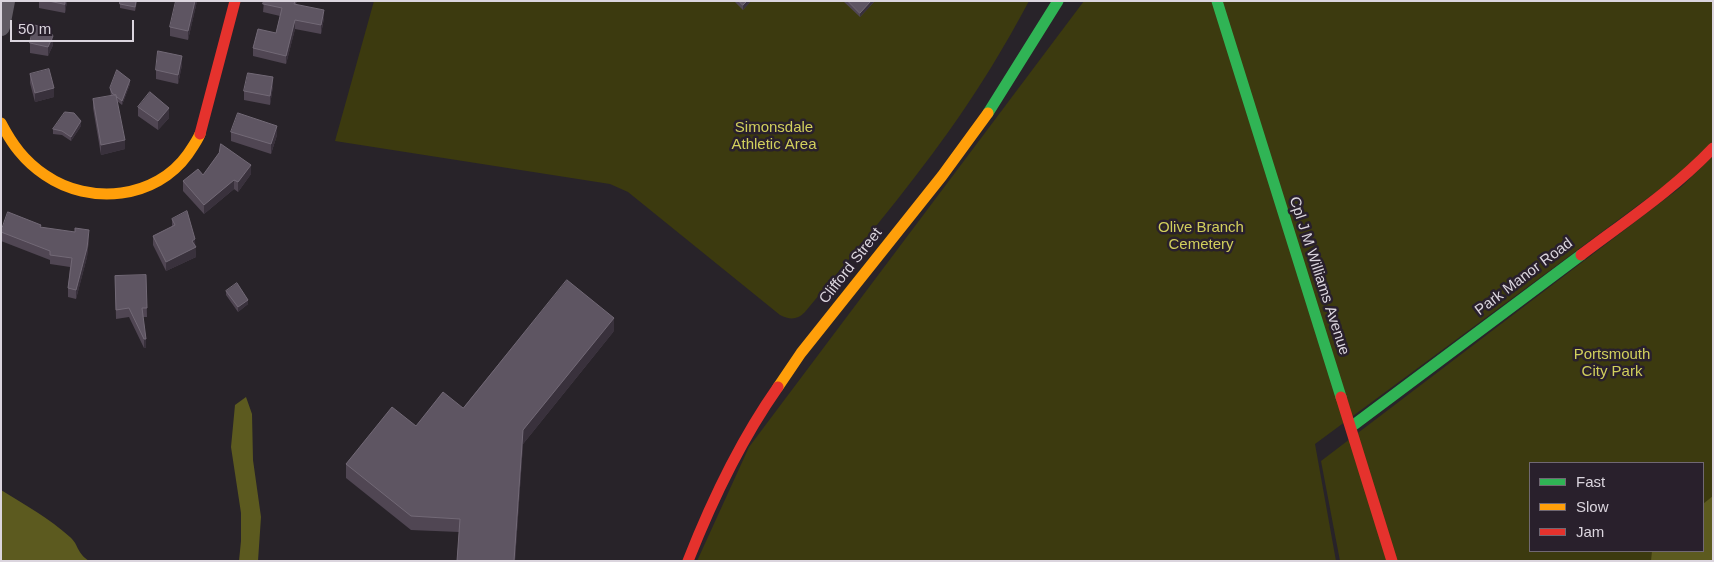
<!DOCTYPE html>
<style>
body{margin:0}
#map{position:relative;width:1714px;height:562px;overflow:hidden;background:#282329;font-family:Helvetica,sans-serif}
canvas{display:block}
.frame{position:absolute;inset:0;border:2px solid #dbd5de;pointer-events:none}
.legend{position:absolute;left:1529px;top:462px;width:175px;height:90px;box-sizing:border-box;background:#29202c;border:1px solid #706873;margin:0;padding:6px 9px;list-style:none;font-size:15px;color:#dbd5de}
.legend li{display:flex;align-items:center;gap:10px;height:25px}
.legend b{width:25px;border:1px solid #706873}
.scale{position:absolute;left:10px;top:20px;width:124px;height:22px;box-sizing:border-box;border:2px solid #dbd5de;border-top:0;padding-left:6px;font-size:15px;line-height:18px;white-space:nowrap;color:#dbd5de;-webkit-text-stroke:4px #29202c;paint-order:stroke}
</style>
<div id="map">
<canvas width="1714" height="562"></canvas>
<div class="frame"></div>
<ul class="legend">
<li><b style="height:6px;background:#30b455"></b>Fast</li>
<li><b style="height:6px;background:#ff9f0a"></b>Slow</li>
<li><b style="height:6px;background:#e5322d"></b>Jam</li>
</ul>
<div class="scale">50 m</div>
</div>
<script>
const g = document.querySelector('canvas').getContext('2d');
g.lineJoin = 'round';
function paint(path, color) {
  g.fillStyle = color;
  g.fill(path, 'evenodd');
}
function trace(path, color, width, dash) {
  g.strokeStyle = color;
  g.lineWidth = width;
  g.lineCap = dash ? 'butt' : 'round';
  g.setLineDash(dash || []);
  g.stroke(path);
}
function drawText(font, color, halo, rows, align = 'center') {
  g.font = font + ' Helvetica,sans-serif';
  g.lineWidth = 5;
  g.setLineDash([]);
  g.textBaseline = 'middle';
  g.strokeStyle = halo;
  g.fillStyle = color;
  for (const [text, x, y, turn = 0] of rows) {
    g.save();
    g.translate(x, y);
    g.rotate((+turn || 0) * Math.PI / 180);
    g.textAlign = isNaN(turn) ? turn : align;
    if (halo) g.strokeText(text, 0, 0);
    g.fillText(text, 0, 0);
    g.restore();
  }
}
paint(new Path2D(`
 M374,1H1029C1005,46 979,89 949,131C904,194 854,253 805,312C797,320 790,320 780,315L628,192L610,184L335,141Z
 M1084,1H1713V141L1683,172L1315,444L1336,561H697L749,447Z
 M1713,156V561H1340L1321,461L1681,187ZM1530,463H1703V551H1530Z`), '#3c3a0f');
paint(new Path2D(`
 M246,397L252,414L253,460L261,517L258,561H239L241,541V513L231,447L235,405Z
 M1,490C25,505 49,518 70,537C79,545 76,552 89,561H1Z
 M1713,496V561H1651L1652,551H1703V504Z`), '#5c5a1f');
trace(new Path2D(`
 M1,27L6,1`), '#615b64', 18);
trace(new Path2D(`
 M1217,1L1341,397
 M988,113L1058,1
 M1351,427L1581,255`), '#30b455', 11);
trace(new Path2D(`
 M1,123C12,144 24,161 45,175C90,206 156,199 188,154C192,148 197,141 200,134
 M778,387L801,353L942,176L988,113`), '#ff9f0a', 11);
trace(new Path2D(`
 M200,134L235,1
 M1581,255C1626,221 1674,189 1713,148
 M1341,397L1392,561
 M688,561C712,500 740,441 778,387`), '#e5322d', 11);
paint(new Path2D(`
 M39,1H67L65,13L39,8Z
 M137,1L135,11L120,8V4Z
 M197,1L188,40L170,36V27Z
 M264,1H297L296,4L324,18L321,34L295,29L286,64L253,56V48L276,33L280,16L263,12Z
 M734,1H751L743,10Z
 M843,1H874V2L860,17Z
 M30,43L53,45L48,56L30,53Z
 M182,65L178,84L156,79V70Z
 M30,74L54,97L35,102L30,83Z
 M130,84L122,105L117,101L125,149L101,155L93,108V99L111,96L110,88Z
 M273,86L270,105L244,100V91Z
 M138,107L169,118L158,130L138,116Z
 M81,126L71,141L62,135L53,134V129Z
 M231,132L277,135L271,154L231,141Z
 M251,174L238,192L234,189L204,214L183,191V181L203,175Z
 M172,219L195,246L196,257L166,271L153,245V236L172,227Z
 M41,227L89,239L87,257L76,299L68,297V288L70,267L50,264V260L1,241V230Z
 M146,275L147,317H143L146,348H144L129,317L116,319L115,276Z
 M226,291L248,304L238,312L226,295Z
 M614,331L523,444L515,561H457L459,532L411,530L346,478V464L416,426L463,408Z`), '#504653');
paint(new Path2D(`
 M65,1H67L65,13Z
 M195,1H197L188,40V31Z
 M747,1H751L743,10V5Z
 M871,1H874V2L860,17V13Z
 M324,10V18L321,34V25Z
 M295,20V29L286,64V56Z
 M53,36V45L48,56V47Z
 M182,56V65L178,84V75Z
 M273,77V86L270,105V96Z
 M130,80V84L122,105V101Z
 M54,88V97L35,102V93Z
 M169,108V118L158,130V121Z
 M81,121V126L71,141V137Z
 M277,126V135L271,154V144Z
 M125,140V149L101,155V145Z
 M251,165V174L238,192V182Z
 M234,180V189L204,214V205Z
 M89,230V239L87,257L76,299V290Z
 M195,239L196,257L166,271V262Z
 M248,300V304L238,312V307Z
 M614,318V331L523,444L515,561H514L523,430Z
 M144,339H146V348H144Z`), '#39313c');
const building = new Path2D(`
 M49,1H65V4Z
 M120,1H136L135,7L120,4Z
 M176,1H195L188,31L170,27Z
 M264,1H295L294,4L324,10L321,25L295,20L286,56L253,48L258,29L276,33L282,8L263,4Z
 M739,1H747L743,5Z
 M848,1H871L860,13Z
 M34,25L48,28L53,36L48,47L30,43Z
 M158,51L182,56L178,75L156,70Z
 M49,69L54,88L35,93L30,74Z
 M117,70L130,80L122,101L112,93L110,88Z
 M248,73L273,77L270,96L244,91Z
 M150,92L169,108L158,121L138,107Z
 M116,95L125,140L101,145L93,99Z
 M65,112L74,113L81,121L71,137L62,131L53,129Z
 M238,113L277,126L271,144L231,132Z
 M221,144L251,165L238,182L234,180L204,205L183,181L198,169L203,175L219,153Z
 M187,211L195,239L192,241L196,247L166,262L153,236L175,225L172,219Z
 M8,212L41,225L40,227L75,232V228L89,230L87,248L76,290L68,288L72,258L50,255V251L1,232Z
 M146,275L147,308H142L146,339H144L129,308L116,310L115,276Z
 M567,280L614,318L523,430L514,561H457L460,519L411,516L346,464L392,407L416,426L443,392L463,408Z
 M237,283L248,300L238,307L226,291Z`);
paint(building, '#5e5562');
trace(building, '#726976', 1);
drawText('15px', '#d1cf5c', '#29202c', [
 ["Simonsdale",774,128],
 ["Athletic Area",774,145],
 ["Olive Branch",1201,228],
 ["Cemetery",1201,245],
 ["Portsmouth",1612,355],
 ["City Park",1612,372]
]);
drawText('15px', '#dbd5de', '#29202c', [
 ["Clifford Street",851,266,-52],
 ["Cpl J M Williams Avenue",1319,276,72],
 ["Park Manor Road",1524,277,-37]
]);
</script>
